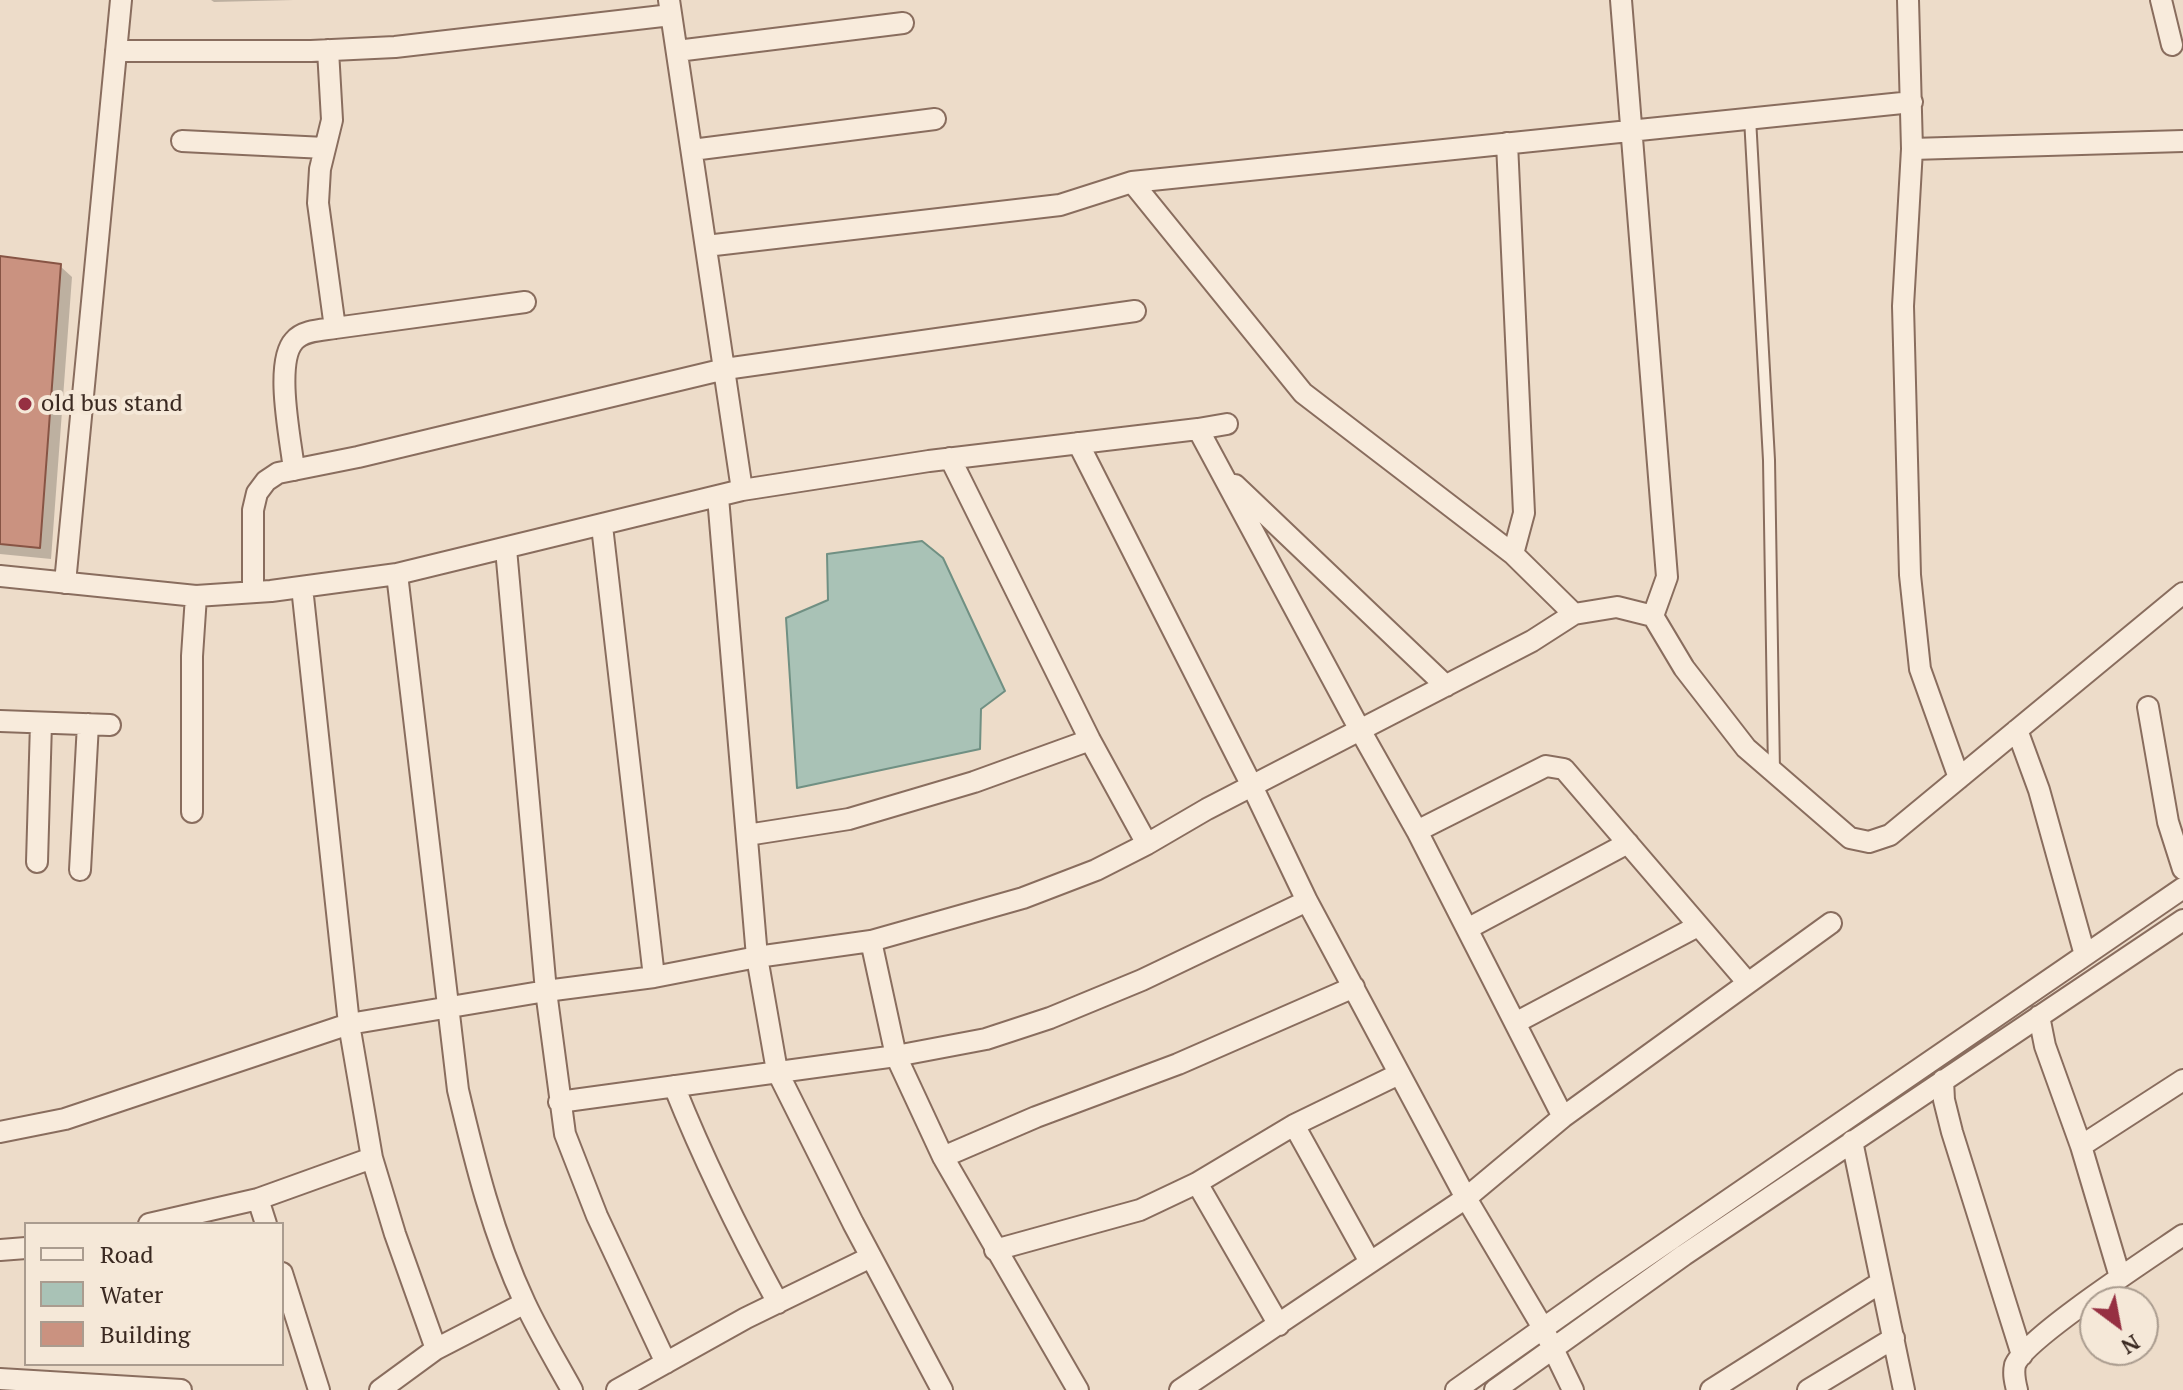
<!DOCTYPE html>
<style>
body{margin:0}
#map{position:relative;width:2183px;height:1390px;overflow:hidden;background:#eddcc9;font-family:"PT Serif",serif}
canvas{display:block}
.legend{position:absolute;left:24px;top:1222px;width:260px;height:144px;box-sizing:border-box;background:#f5e8d8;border:2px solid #aa9c8f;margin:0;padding:10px 14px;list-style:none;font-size:24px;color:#3a2921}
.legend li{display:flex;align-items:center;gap:16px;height:40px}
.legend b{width:40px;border:2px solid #aa9c8f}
.north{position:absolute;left:2079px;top:1286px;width:80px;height:80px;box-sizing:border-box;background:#f5e8d8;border:2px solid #aa9c8f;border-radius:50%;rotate:148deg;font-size:22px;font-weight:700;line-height:32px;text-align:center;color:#3a2921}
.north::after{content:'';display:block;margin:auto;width:28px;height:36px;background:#963042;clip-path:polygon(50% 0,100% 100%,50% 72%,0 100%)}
</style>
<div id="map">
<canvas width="2183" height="1390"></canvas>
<ul class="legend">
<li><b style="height:10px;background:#f8ebdc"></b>Road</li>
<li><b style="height:22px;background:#a9c2b6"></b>Water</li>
<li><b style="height:22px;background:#ca9280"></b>Building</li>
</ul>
<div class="north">N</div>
</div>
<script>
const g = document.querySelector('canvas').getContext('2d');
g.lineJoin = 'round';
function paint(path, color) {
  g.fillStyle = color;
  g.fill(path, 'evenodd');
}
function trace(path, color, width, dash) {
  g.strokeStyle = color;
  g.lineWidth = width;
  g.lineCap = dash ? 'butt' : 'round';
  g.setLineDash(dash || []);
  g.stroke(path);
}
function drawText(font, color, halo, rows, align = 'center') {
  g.font = font + ' "PT Serif",serif';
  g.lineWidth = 8;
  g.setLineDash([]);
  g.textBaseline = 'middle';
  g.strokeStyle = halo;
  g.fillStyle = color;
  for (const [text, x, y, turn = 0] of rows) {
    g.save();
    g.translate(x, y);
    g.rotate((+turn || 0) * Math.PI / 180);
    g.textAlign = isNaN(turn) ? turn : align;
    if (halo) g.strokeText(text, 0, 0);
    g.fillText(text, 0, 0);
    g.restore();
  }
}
const water = new Path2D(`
 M922,541L943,558L1005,691L981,709L980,749L797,788L786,618L828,600L827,554Z`);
paint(water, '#a9c2b6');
trace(water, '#709083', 2);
paint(new Path2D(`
 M211,0H294L214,2Z
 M0,258L60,266L72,277L51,559L0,554Z`), '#0003');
const building = new Path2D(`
 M0,256L61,264L40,548L0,544Z`);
paint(building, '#ca9280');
trace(building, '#875444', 2);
const lane = new Path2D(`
 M1750,118L1769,460L1774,772`);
const street = new Path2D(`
 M669,0L742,490
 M1621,0L1667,577L1653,616
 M1908,0L1912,149L2183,141
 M2161,0L2172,45
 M328,50L332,120L320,169L318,203L335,328
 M116,51H311L395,47L671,15
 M677,51L903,23
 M182,141L325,148
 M1507,143L1524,513L1513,554
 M1912,149L1903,306L1910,575L1920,669L1959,778
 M692,150L935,119
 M1132,182L1303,393L1513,554L1574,614
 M706,246L1060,205L1132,182L1912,102
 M1198,429L1360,730L1417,831L1563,1117
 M1078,443L1252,786L1307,901L1466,1198L1543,1328L1573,1390
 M950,458L1090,740L1147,844
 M294,470C291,441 274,363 294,341C303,330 322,330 335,328L525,302
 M1235,485L1446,686
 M718,497L757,957L777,1071L853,1223L942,1390
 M602,526L654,977
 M506,549L546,991L565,1134L597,1216L666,1363
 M397,574L458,1090C475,1162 493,1235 525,1303C539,1333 556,1361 572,1390
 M0,576L196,596L271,591L397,574L742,490L929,461L1198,429L1227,424
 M65,583L121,0
 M302,587L349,1024L372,1158L395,1234L436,1349
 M253,591V510L257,493L266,481L278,473L358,457L725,369L1135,311
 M2148,707L2168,822L2183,869
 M0,721L110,725
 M2017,730L2039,790L2085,955
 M192,812V656L196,596
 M1417,831L1546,766L1564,769L1748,983
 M747,835L849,819L974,782L1090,740
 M37,862L41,723
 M80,870L88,724
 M1467,929L1628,843
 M871,941L896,1056L943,1157L1078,1390
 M2039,1016L2045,1046L2081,1146L2120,1277
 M1515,1023L1698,926
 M1943,1080L1944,1100L1952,1132L2022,1355
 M674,1086C704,1161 739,1232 778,1303
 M559,1102L896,1056L986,1039L1050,1018L1142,980L1307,901
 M1294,1125L1370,1262
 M0,1132L65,1119L349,1024L546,991L654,977L757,957L871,941L1023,898L1096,870L1147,844L1207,809L1532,641L1574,614L1617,607L1653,616L1684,668L1746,748L1850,838L1869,842L1890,835L2183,593
 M1852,1141L1904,1390
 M2081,1146L2183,1080
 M943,1157L1036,1117L1178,1064L1354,987
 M1197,1183L1279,1325
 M258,1199L266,1224
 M149,1224L258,1199L372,1158
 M0,1250L26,1248
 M995,1250L1140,1210L1197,1183L1294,1125L1399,1074
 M282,1273L319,1390
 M0,1379L181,1390
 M380,1390L436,1349L525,1303
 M617,1390L746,1318L871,1257
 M1180,1390L1466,1198L1563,1117L1831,923
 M1456,1390L1603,1286L2183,888
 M1495,1390L1684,1255L2183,920
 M1711,1390L1880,1283
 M1808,1390L1894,1338
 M2017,1390C2015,1382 2013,1374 2015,1365C2024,1339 2154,1255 2183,1235`);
trace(lane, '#896d5e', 14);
trace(street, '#896d5e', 24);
trace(lane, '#f8ebdc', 10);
trace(street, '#f8ebdc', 20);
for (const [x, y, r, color] of [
 [25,404,8,"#963042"]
]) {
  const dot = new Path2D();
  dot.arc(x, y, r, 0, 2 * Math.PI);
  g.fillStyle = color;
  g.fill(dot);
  trace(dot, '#f5e8d8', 3);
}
drawText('24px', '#3a2921', '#f5e8d8', [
 ["old bus stand",41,404]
], 'left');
</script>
